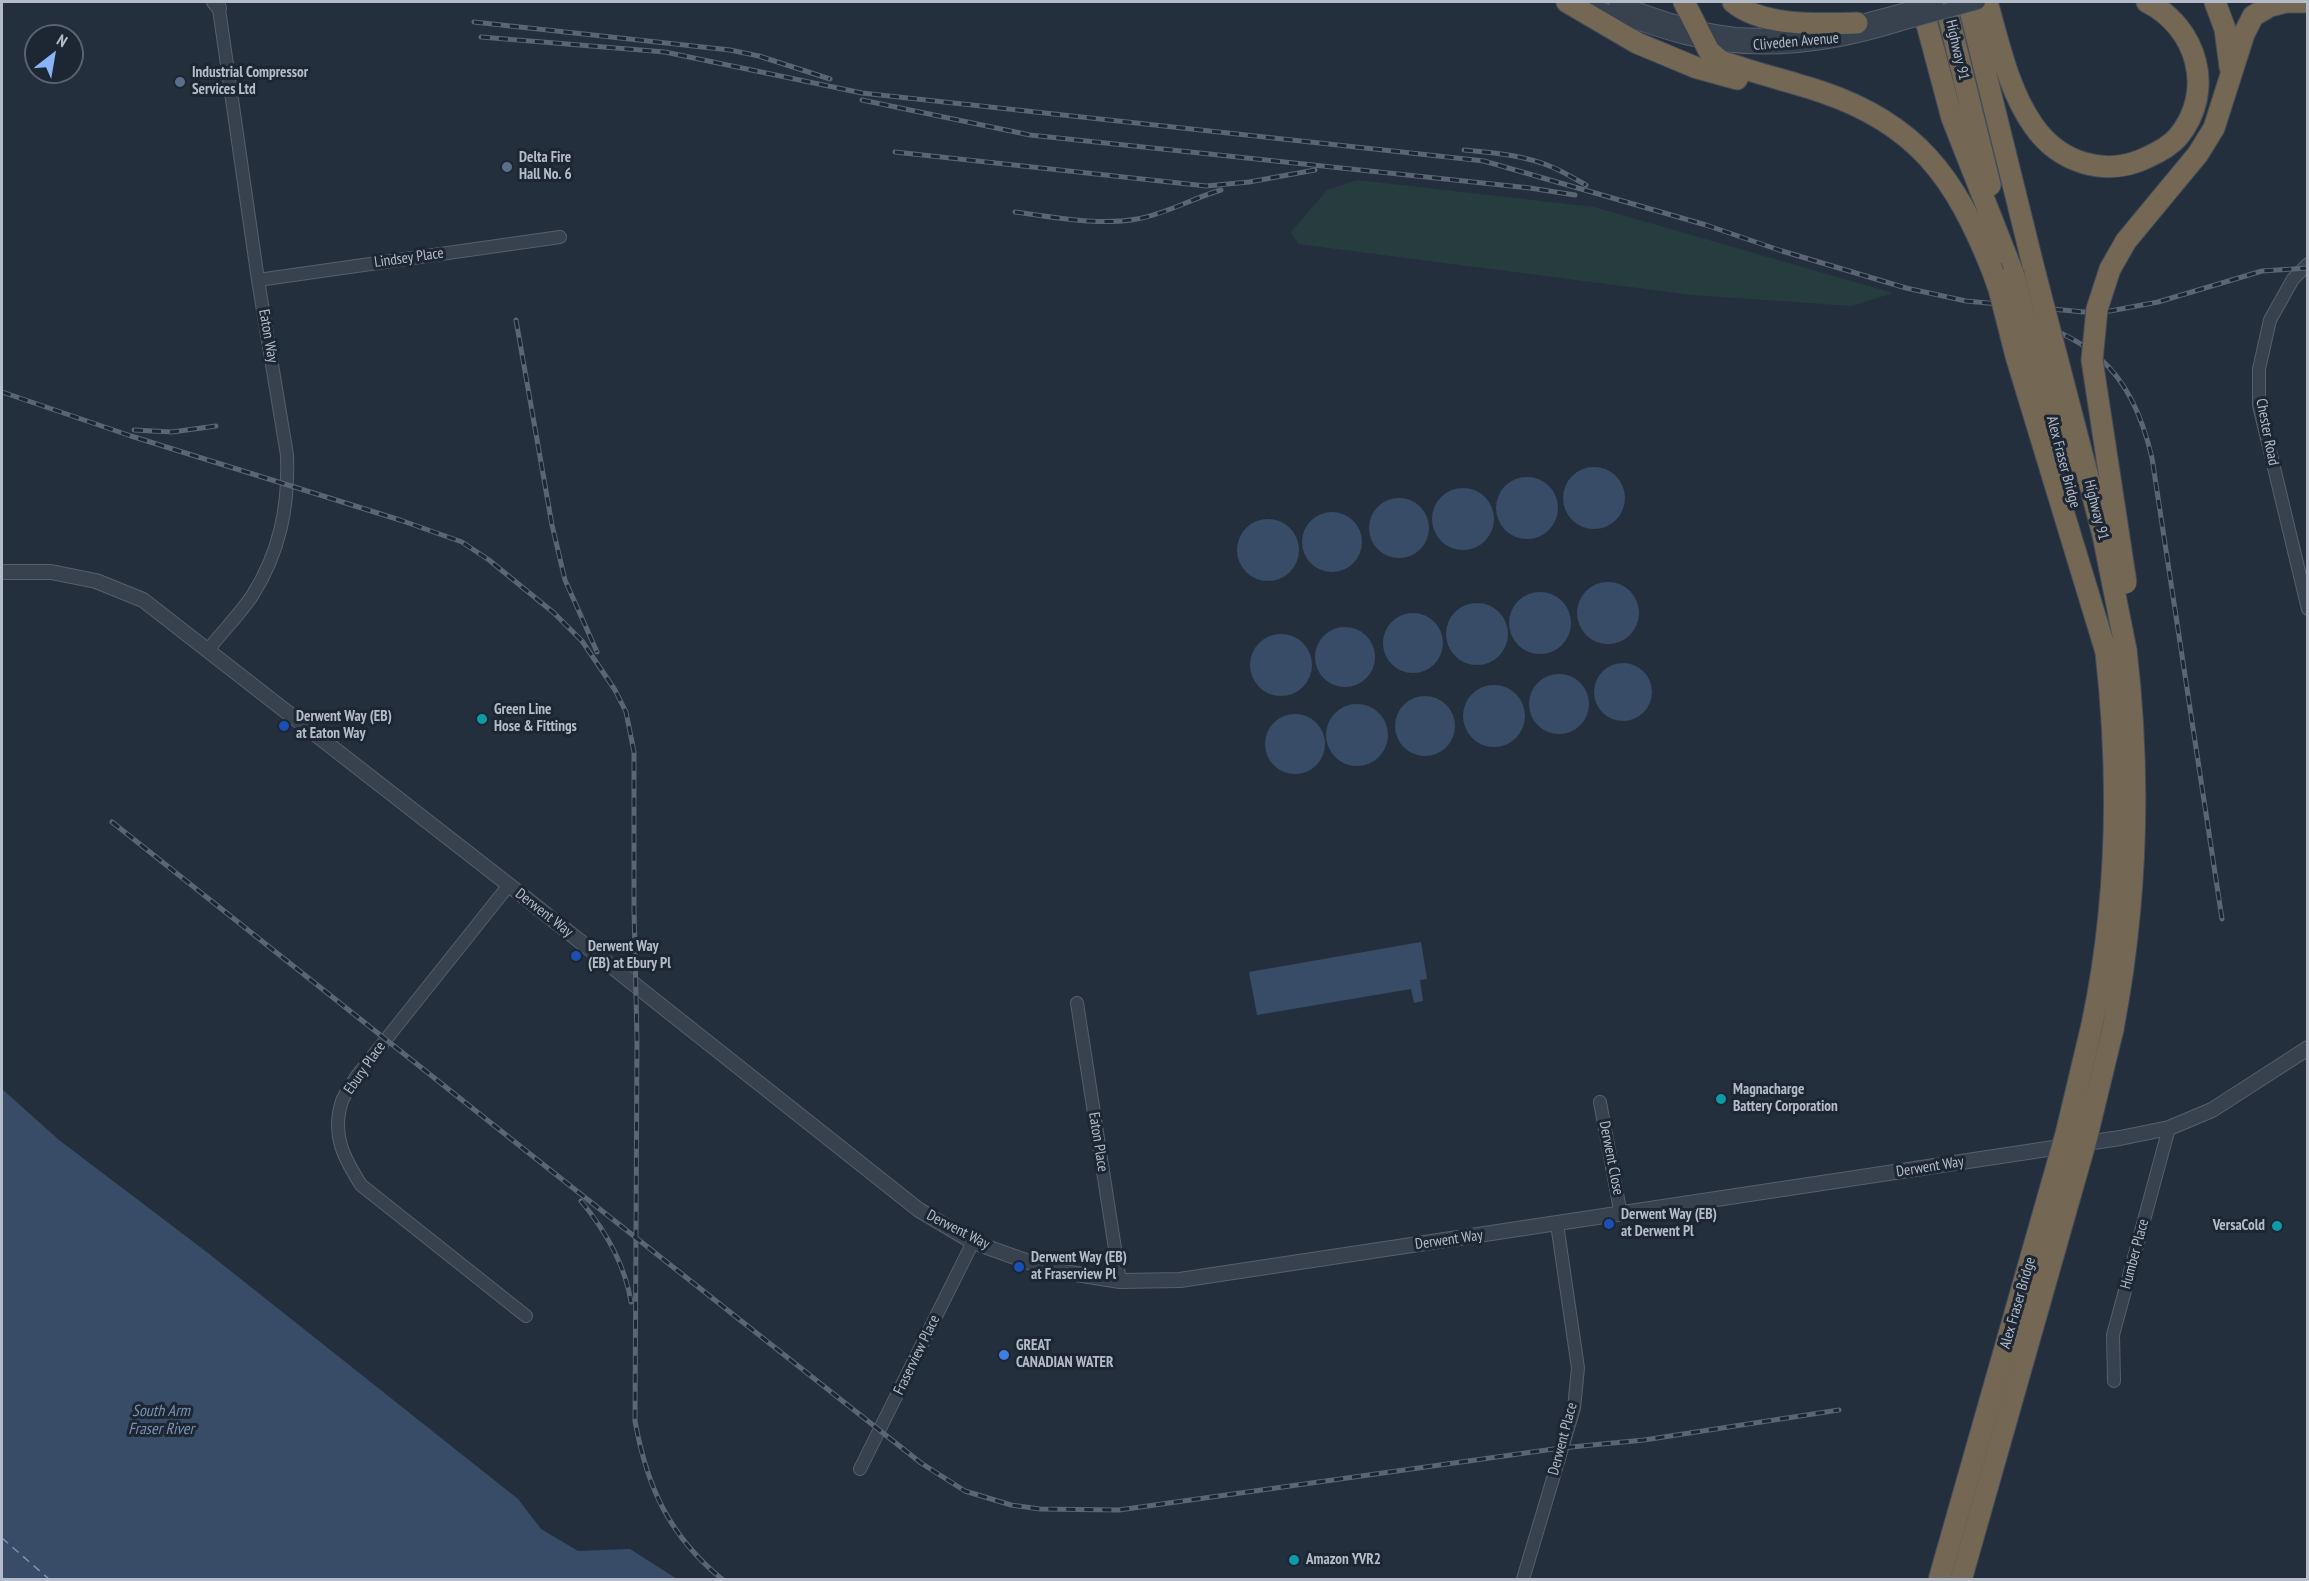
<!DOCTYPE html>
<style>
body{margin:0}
#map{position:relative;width:2309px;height:1581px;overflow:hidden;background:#242f3e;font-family:"PT Sans Narrow",sans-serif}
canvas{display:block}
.frame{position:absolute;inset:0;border:3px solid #b4bcc9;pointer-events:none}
.north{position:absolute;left:24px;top:24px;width:60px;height:60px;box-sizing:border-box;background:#1d2633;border:2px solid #59626f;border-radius:50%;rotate:31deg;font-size:16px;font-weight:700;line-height:24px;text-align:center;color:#b4bcc9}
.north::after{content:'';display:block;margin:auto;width:21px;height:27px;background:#8ab4f8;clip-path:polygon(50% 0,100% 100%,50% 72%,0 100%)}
</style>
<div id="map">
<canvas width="2309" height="1581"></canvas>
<div class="frame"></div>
<div class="north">N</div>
</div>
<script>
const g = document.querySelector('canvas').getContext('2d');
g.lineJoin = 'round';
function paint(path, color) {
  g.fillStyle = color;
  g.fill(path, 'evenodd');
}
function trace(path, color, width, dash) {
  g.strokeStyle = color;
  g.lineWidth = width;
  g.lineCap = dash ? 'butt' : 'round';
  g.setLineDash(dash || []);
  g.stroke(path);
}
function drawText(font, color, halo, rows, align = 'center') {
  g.font = font + ' "PT Sans Narrow",sans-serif';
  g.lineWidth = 6;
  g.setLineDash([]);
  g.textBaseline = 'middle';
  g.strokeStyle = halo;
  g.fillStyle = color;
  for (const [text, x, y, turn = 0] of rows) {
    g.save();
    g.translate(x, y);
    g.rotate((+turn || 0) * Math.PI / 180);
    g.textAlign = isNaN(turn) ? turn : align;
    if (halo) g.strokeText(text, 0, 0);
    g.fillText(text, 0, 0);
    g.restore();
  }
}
paint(new Path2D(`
 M1357,180L1594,207L1893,293L1852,306L1692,295L1298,244L1291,232L1327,190Z`), '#263c3f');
paint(new Path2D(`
 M1563 498a31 31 0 1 1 62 0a31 31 0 1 1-62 0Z
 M1496 508a31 31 0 1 1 62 0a31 31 0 1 1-62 0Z
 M1432 519a31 31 0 1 1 62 0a31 31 0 1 1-62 0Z
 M1369 528a30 30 0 1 1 60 0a30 30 0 1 1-60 0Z
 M1302 542a30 30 0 1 1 60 0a30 30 0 1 1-60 0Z
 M1237 550a31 31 0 1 1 62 0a31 31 0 1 1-62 0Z
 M1577 613a31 31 0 1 1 62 0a31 31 0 1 1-62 0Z
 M1509 623a31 31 0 1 1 62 0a31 31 0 1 1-62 0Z
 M1446 634a31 31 0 1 1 62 0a31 31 0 1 1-62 0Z
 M1383 643a30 30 0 1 1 60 0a30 30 0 1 1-60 0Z
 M1315 657a30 30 0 1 1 60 0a30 30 0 1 1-60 0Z
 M1250 665a31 31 0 1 1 62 0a31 31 0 1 1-62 0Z
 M1594 692a29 29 0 1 1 58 0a29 29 0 1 1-58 0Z
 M1529 704a30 30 0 1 1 60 0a30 30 0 1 1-60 0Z
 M1463 716a31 31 0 1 1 62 0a31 31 0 1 1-62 0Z
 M1395 726a30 30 0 1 1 60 0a30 30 0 1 1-60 0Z
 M1326 735a31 31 0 1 1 62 0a31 31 0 1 1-62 0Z
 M1265 744a30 30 0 1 1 60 0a30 30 0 1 1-60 0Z
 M1421,942L1427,979L1420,980L1423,1001L1414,1003L1411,989L1257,1015L1249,972Z
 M2,1089L59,1140L208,1253L518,1499L541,1529L578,1551L630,1549L677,1579H2Z`), '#394c67');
trace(new Path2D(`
 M2,1538L50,1580`), '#7c92b1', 1.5, [8, 6]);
const minor = new Path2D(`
 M2308,264L2293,279L2270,320L2259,369V405L2308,609
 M258,280L560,237
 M208,650C222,632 239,615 252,596C280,552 289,506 287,455L258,280L218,2
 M509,885L356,1077C352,1085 345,1093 342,1101C331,1135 344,1158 361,1185L526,1316
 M1077,1003L1120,1281
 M1600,1102L1621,1215
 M2114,1381L2113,1335L2169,1128
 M860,1469L973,1242
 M1523,1579L1574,1408L1578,1368L1557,1224`);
const tertiary = new Path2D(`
 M214,2L219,8
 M1616,2C1654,16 1695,31 1736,35C1765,37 1794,35 1823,32
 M1584,3C1617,15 1650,28 1685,37C1756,55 1828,46 1898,24
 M1850,25L1895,13
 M2,572H51L96,581L143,600L509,885L919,1210L973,1242L1051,1270L1120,1281L1180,1280L2120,1138L2169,1128L2212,1110L2308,1048`);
const motorway = new Path2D(`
 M1567,2L1637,43L1697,68L1737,79
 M1684,2L1709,51L1721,61C1754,73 1789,81 1822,92C1917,124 1955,178 1991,267
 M1733,2C1762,27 1820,24 1857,23
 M1921,2L1952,118L2013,273
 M1945,2L1990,185
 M1968,2L2035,273
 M1987,2C1999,43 2008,89 2033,125C2059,163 2106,178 2148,157C2159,152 2170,146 2178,137C2216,91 2197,27 2147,2
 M2215,2L2225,29L2230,67
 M2110,269L2126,241L2198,154L2214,128L2244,34L2253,16L2270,6L2286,2H2304
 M2092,1025C2118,902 2120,777 2106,652
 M2113,1029C2137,903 2141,777 2126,650`);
trace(minor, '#565f6c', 14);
trace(tertiary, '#565f6c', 16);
trace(motorway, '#434c59', 23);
trace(minor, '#38414e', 12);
trace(tertiary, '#38414e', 14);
trace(motorway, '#746855', 21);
const rail = new Path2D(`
 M474,22L730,50L759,56L830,79
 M481,37L665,52L862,93L1484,161L1706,225L1782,251L1906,288L1966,301L2084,312L2110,311L2158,302L2262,271L2308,268
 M862,100L1030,135L1530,188L1575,195
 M1464,150C1494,153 1524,155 1552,167C1564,172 1575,179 1586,185
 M895,152L1206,186L1249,182L1315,170
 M1015,212C1055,217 1097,226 1137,219C1166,214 1193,198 1221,190
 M1998,311C2087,335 2130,365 2152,458L2222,919
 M516,320L552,525L565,580L597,652
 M2,392L131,436L400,520L462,542L489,560L554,613L582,641L615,690L626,712L634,752V909L637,1039L635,1421C647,1487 669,1536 723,1580
 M134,430L172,432L216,426
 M112,822L554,1173
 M549,1169L921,1463L965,1491L1011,1505L1040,1509L1119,1510L1561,1448L1644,1440L1839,1410
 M581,1201C605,1230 625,1265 631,1302`);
trace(rail, '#5a6575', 5);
trace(rail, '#1d2633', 3, [9]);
const tertiaryBridge = new Path2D(`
 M1895,13L1936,2
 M1898,24L1978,2`);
const motorwayBridge = new Path2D(`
 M1991,267L1999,289L2016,356L2106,652
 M2110,269L2097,309L2092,360L2126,583
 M2013,273L2065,470
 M2035,273L2103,535L2126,650
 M1939,1580L2066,1134L2092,1025
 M1961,1580L2086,1140L2113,1029`);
trace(tertiaryBridge, '#565f6c', 16, []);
trace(motorwayBridge, '#434c59', 23, []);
trace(tertiaryBridge, '#38414e', 14);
trace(motorwayBridge, '#746855', 21);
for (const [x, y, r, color] of [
 [180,82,6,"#5c6f8a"],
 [507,167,6,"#5c6f8a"],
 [482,719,6,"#0f9aa8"],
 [284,726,6,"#1a4fb4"],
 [576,956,6,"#1a4fb4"],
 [1721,1099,6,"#0f9aa8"],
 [1609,1224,6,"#1a4fb4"],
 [2277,1226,6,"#0f9aa8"],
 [1019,1267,6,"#1a4fb4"],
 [1004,1355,6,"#3f7fe0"],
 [1294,1560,6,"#0f9aa8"]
]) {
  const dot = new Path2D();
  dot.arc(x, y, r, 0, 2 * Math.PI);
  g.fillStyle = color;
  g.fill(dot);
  trace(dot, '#1d2633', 2);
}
drawText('15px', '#b4bcc9', '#1d2633', [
 ["Cliveden Avenue",1796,42,-5],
 ["Highway 91",1957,50,77],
 ["Lindsey Place",409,258,-8],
 ["Eaton Way",268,336,80],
 ["Chester Road",2267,432,79],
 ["Alex Fraser Bridge",2063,462,75],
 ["Highway 91",2096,510,76],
 ["Derwent Way",544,913,38],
 ["Ebury Place",365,1068,-55],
 ["Eaton Place",1098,1142,81],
 ["Derwent Close",1611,1158,79],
 ["Derwent Way",1930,1167,-9],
 ["Derwent Way",958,1230,27],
 ["Derwent Way",1449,1240,-8],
 ["Humber Place",2135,1254,-75],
 ["Alex Fraser Bridge",2018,1303,-74],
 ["Fraserview Place",917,1355,-64],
 ["Derwent Place",1563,1439,-75]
]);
drawText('bold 15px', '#b4bcc9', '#1d2633', [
 ["Industrial Compressor",192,73],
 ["Services Ltd",192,90],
 ["Delta Fire",519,158],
 ["Hall No. 6",519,175],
 ["Green Line",494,710],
 ["Hose & Fittings",494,727],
 ["Derwent Way (EB)",296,717],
 ["at Eaton Way",296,734],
 ["Derwent Way",588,947],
 ["(EB) at Ebury Pl",588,964],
 ["Magnacharge",1733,1090],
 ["Battery Corporation",1733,1107],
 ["Derwent Way (EB)",1621,1215],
 ["at Derwent Pl",1621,1232],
 ["VersaCold",2265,1226,"right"],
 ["Derwent Way (EB)",1031,1258],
 ["at Fraserview Pl",1031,1275],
 ["GREAT",1016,1346],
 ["CANADIAN WATER",1016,1363],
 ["Amazon YVR2",1306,1560]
], 'left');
drawText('italic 16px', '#7c92b1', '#1d2633', [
 ["South Arm",161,1411],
 ["Fraser River",161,1429]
]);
</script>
